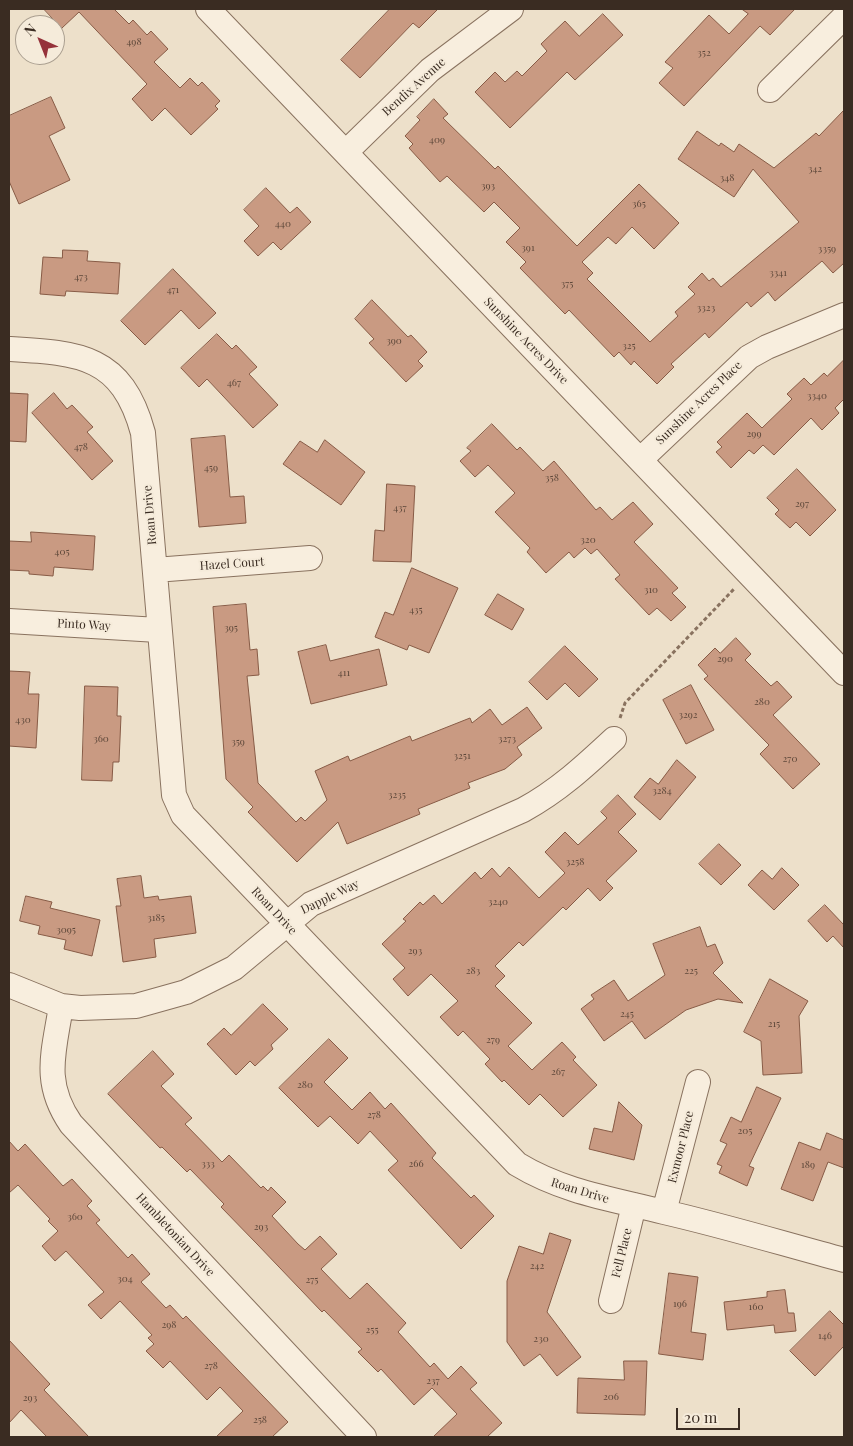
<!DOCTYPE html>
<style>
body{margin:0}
#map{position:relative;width:853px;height:1446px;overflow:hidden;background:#ede0ca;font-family:"Playfair Display",serif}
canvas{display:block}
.frame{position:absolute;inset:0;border:10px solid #3a2c22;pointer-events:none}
.north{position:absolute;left:15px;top:15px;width:50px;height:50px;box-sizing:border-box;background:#f5ebda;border:1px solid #aa9f90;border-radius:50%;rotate:316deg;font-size:14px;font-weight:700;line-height:20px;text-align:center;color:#3a2c22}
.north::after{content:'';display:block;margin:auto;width:18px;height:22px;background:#95323a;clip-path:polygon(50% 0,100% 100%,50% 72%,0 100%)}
.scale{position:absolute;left:676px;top:1408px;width:64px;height:22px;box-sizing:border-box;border:2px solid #3a2c22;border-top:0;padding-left:6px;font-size:15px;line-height:18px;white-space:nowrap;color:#3a2c22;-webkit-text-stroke:4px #f5ebda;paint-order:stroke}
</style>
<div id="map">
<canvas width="853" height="1446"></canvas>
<div class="frame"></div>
<div class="north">N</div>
<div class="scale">20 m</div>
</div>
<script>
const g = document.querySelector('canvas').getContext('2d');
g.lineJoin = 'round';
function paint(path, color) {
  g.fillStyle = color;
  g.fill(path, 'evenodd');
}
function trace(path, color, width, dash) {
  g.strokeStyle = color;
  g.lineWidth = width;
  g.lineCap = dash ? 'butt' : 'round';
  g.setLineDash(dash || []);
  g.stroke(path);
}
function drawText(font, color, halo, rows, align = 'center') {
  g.font = font + ' "Playfair Display",serif';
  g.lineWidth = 4;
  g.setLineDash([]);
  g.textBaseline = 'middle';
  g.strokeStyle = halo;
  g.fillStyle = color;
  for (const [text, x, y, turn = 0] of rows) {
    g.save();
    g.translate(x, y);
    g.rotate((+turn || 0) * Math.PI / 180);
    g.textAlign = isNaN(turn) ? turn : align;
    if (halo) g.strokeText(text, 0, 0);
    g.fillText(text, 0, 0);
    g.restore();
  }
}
const building = new Path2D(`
 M44,9H114L129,24L133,20L147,35L151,31L168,49L154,62L180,88L190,78L198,86L202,82L220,101L215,106L218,109L191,135L165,108L152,121L132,99L147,84L79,12L62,28Z
 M390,9H438L419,28L413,23L360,78L341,60Z
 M742,9H795L770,35L760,26L684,106L659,83L673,68L665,62L709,15L729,34L748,14Z
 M603,14L623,35L575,80L567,72L510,128L475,92L495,72L505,82L517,71L522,76L547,51L541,44L565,21L579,36Z
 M51,97L65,128L49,136L70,180L19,204L9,181V116Z
 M434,99L448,114L443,118L495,169L498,166L577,246L639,184L679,223L654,249L632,227L616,244L608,237L582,262L593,273L587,279L650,342L678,316L675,312L695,294L688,287L702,273L709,281L713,278L721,287L799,222L753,169L734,197L678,159L697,131L719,146L721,143L734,152L739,144L774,168L816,133L819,136L844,110V263L833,273L822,261L775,301L768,292L751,307L747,302L709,338L705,333L671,364L674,367L657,384L634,361L631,365L619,352L614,357L569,310L565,314L520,268L526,262L506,242L520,228L494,202L484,212L447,176L440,182L409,148L413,144L405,136L420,120L417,117Z
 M266,188L290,213L297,207L311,222L281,250L273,242L258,256L244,241L259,226L244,210Z
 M63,250L88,251L87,261L120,263L118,294L66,291L65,296L40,294L43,257L62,258Z
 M173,269L216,313L199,329L181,310L145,345L121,321Z
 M372,300L408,337L411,335L427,352L418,361L423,366L406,382L369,343L374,339L355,319Z
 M217,334L232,349L236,345L257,367L249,374L278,405L253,428L207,379L199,387L181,368Z
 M844,360V399L835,408L839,413L822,430L811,418L774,455L763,445L754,454L749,450L731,468L716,452L722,447L717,442L747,413L762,428L792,399L787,394L804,378L811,385L824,373L827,376Z
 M9,393L28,394L26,442L9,441Z
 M54,393L67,409L72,405L93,427L87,432L113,461L92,480L32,413Z
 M492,424L517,450L520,447L543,471L554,461L596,510L600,507L612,520L633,502L653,524L634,542L678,588L672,593L686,607L671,621L657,608L649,615L615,579L620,575L597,549L591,554L585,548L574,558L569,552L546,573L527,552L530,548L495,512L515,493L488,465L475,477L460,461L471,451L467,448Z
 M225,436L230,497L244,496L246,523L199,527L191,439Z
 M325,440L365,472L341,505L283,464L300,441L317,452Z
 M797,469L836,510L810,536L796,522L790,528L775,514L779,510L767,498Z
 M387,484L415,486L411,562L373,561L375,530L384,531Z
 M31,532L95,536L93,570L54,567L53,576L29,574V571L9,570V541L31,542Z
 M412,568L458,588L429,653L409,645L407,650L375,637L385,612L393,615Z
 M498,594L524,609L512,630L485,615Z
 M246,604L250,650L257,649L259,675L247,676L258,783L296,822L301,817L305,821L327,800L315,771L348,756L350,761L410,736L412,741L470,718L472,723L490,709L502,725L527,707L542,728L517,747L522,755L505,769L468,783L470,788L418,809L420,814L347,844L338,822L297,862L248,812L253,807L226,779L213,607Z
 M736,638L751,654L745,660L771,686L777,681L792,697L773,715L820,764L793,789L760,754L769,745L704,679L708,676L698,665L715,648L720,653Z
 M326,645L330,661L379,649L387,685L311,704L298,652Z
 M565,646L598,679L579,697L565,683L547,700L529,682Z
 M9,671L30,672L28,694H39L36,748L9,746Z
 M691,685L714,730L686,744L663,700Z
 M85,686L118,687L117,716H121L119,762H113L112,781L82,780Z
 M677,760L696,777L660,820L634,797L650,778L658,784Z
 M618,795L636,814L618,832L637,851L606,881L613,888L600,901L588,888L566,910L563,907L523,946L519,942L495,966L505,976L495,986L532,1023L508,1046L532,1070L562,1042L576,1057L573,1060L597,1085L563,1117L540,1094L529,1105L504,1080L502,1082L485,1064L490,1059L463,1031L458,1036L440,1017L458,1001L431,974L408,996L393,979L405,968L382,944L406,921L403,919L420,902L423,905L434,895L442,904L475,872L481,879L492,868L500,877L509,867L539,898L565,873L545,852L565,832L578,845L607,818L601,812Z
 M719,844L741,865L721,885L699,864Z
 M782,868L799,885L774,910L748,885L762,870L772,879Z
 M141,876L144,898L158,896L159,900L191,896L196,933L154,939L156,957L123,962L116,906H121L117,879Z
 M26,896L52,902L50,908L100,920L92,956L64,949L66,940L38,934L40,926L20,921Z
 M825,905L844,925V948L833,936L827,942L808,921Z
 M700,927L707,947L715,944L723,963L713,973L743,1003L718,999L686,1010L645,1039L632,1021L604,1041L581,1009L594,999L591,995L614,980L628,1001L665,975L653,944Z
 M770,979L808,1001L799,1016L802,1073L763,1075L761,1041L744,1032Z
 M263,1004L288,1029L271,1045L273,1049L255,1066L250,1061L236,1075L207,1044L224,1028L231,1035Z
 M329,1039L348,1058L324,1082L352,1110L370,1092L385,1109L391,1103L436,1153L432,1158L471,1198L474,1195L494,1216L461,1249L388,1170L398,1161L370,1131L358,1144L330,1116L318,1127L279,1088Z
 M153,1051L174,1074L161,1086L192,1118L185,1124L222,1162L229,1155L261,1188L263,1186L268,1191L271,1187L286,1202L272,1216L298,1244L305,1250L320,1236L337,1254L321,1269L350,1299L367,1283L406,1323L398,1332L430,1367L434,1363L448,1379L461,1366L477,1383L470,1389L502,1423L487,1437H433L457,1414L432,1388L414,1405L381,1369L378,1372L358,1352L362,1349L324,1310L322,1312L257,1244L221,1207L224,1204L190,1169L187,1172L162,1147L160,1148L108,1094Z
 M757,1087L781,1098L749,1166L754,1168L747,1186L719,1173L722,1166L717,1164L727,1144L720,1141L731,1117L741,1122Z
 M619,1102L642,1125L634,1160L589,1149L594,1128L612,1132Z
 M827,1133L844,1140V1168L828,1162L813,1201L781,1189L799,1142L820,1150Z
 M9,1141L18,1151L25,1144L63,1186L72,1179L92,1201L87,1206L100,1220L96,1223L128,1258L132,1254L150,1274L141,1282L166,1308L170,1305L183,1319L186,1316L288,1422L272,1437H216L243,1411L220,1387L207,1400L170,1361L163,1368L146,1351L154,1344L148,1338L152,1335L120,1301L101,1319L88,1305L104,1292L66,1251L55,1261L42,1246L58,1231L48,1221L50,1219L18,1185L9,1193Z
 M550,1233L571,1240L547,1312L581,1357L557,1376L540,1354L524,1366L507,1342V1281L519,1246L543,1254Z
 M669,1273L698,1277L691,1332L706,1334L703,1360L659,1354Z
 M785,1290L788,1313H794L796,1331L775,1333L774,1325L727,1330L724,1302L767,1297V1292Z
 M830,1311L844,1325V1346L815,1376L790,1351Z
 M9,1340L50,1384L44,1390L89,1437H47L21,1410L9,1423Z
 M624,1361H647L645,1415L577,1413L578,1378L624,1380Z`);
paint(building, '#c99a82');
trace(building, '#875b46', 1);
const minor = new Path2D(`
 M208,9L844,673
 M770,90L844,17
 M346,152L430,70L511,9
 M9,349C79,353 122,355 143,433L174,795L183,815L517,1164C563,1192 612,1199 664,1212C725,1226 784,1244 844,1260
 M640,460L749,357L767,347L844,315
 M155,570L310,558
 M9,621L158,630
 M9,985L61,1006L80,1008L136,1006L186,992L234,968L311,904L523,810C558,791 585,766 614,739
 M61,1006C54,1052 42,1082 71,1124L364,1437
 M664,1212L698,1082
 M611,1301L634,1205`);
trace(minor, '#89725f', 26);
trace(new Path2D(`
 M620,718L625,703L734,589`), '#89725f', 3, [4, 2.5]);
trace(minor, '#f8eede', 24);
drawText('10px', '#5e483a', null, [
 ["498",134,42],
 ["352",704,53],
 ["409",437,140],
 ["342",815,169],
 ["348",727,178],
 ["393",488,186],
 ["365",639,204],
 ["440",283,224],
 ["391",528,248],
 ["3359",827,249],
 ["3341",778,273],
 ["473",81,277],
 ["375",567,284],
 ["471",173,290],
 ["3323",706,308],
 ["390",394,341],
 ["325",629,346],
 ["467",234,383],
 ["3340",817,396],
 ["299",754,434],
 ["478",81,447],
 ["459",211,468],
 ["358",552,478],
 ["297",802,504],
 ["437",400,508],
 ["320",588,540],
 ["405",62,552],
 ["310",651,590],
 ["435",416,610],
 ["395",231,628],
 ["290",725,659],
 ["411",344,673],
 ["280",762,702],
 ["3292",688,715],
 ["430",23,720],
 ["360",101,739],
 ["3273",507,739],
 ["359",238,742],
 ["3251",462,756],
 ["270",790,759],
 ["3284",662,791],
 ["3235",397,795],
 ["3258",575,862],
 ["3240",498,902],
 ["3185",156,918],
 ["3095",66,930],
 ["293",415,951],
 ["283",473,971],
 ["225",691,971],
 ["245",627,1014],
 ["215",774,1024],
 ["279",493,1040],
 ["267",558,1072],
 ["280",305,1085],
 ["278",374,1115],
 ["205",745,1131],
 ["333",208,1164],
 ["266",416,1164],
 ["189",808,1165],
 ["360",75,1217],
 ["293",261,1227],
 ["242",537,1266],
 ["304",125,1279],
 ["275",312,1280],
 ["196",680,1304],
 ["160",756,1307],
 ["298",169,1325],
 ["255",372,1330],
 ["146",825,1336],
 ["230",541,1339],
 ["278",211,1366],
 ["237",433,1381],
 ["206",611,1397],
 ["293",30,1398],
 ["258",260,1420]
]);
drawText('12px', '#3a2c22', '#f5ebda', [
 ["Bendix Avenue",414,87,-42],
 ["Sunshine Acres Drive",526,341,46],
 ["Sunshine Acres Place",699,403,-44],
 ["Roan Drive",150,515,-95],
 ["Hazel Court",232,564,-4],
 ["Pinto Way",84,625,3],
 ["Dapple Way",330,897,-26],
 ["Roan Drive",274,911,47],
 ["Exmoor Place",681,1147,-76],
 ["Roan Drive",580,1191,17],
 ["Hambletonian Drive",175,1235,47],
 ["Fell Place",622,1253,-76]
]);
</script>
